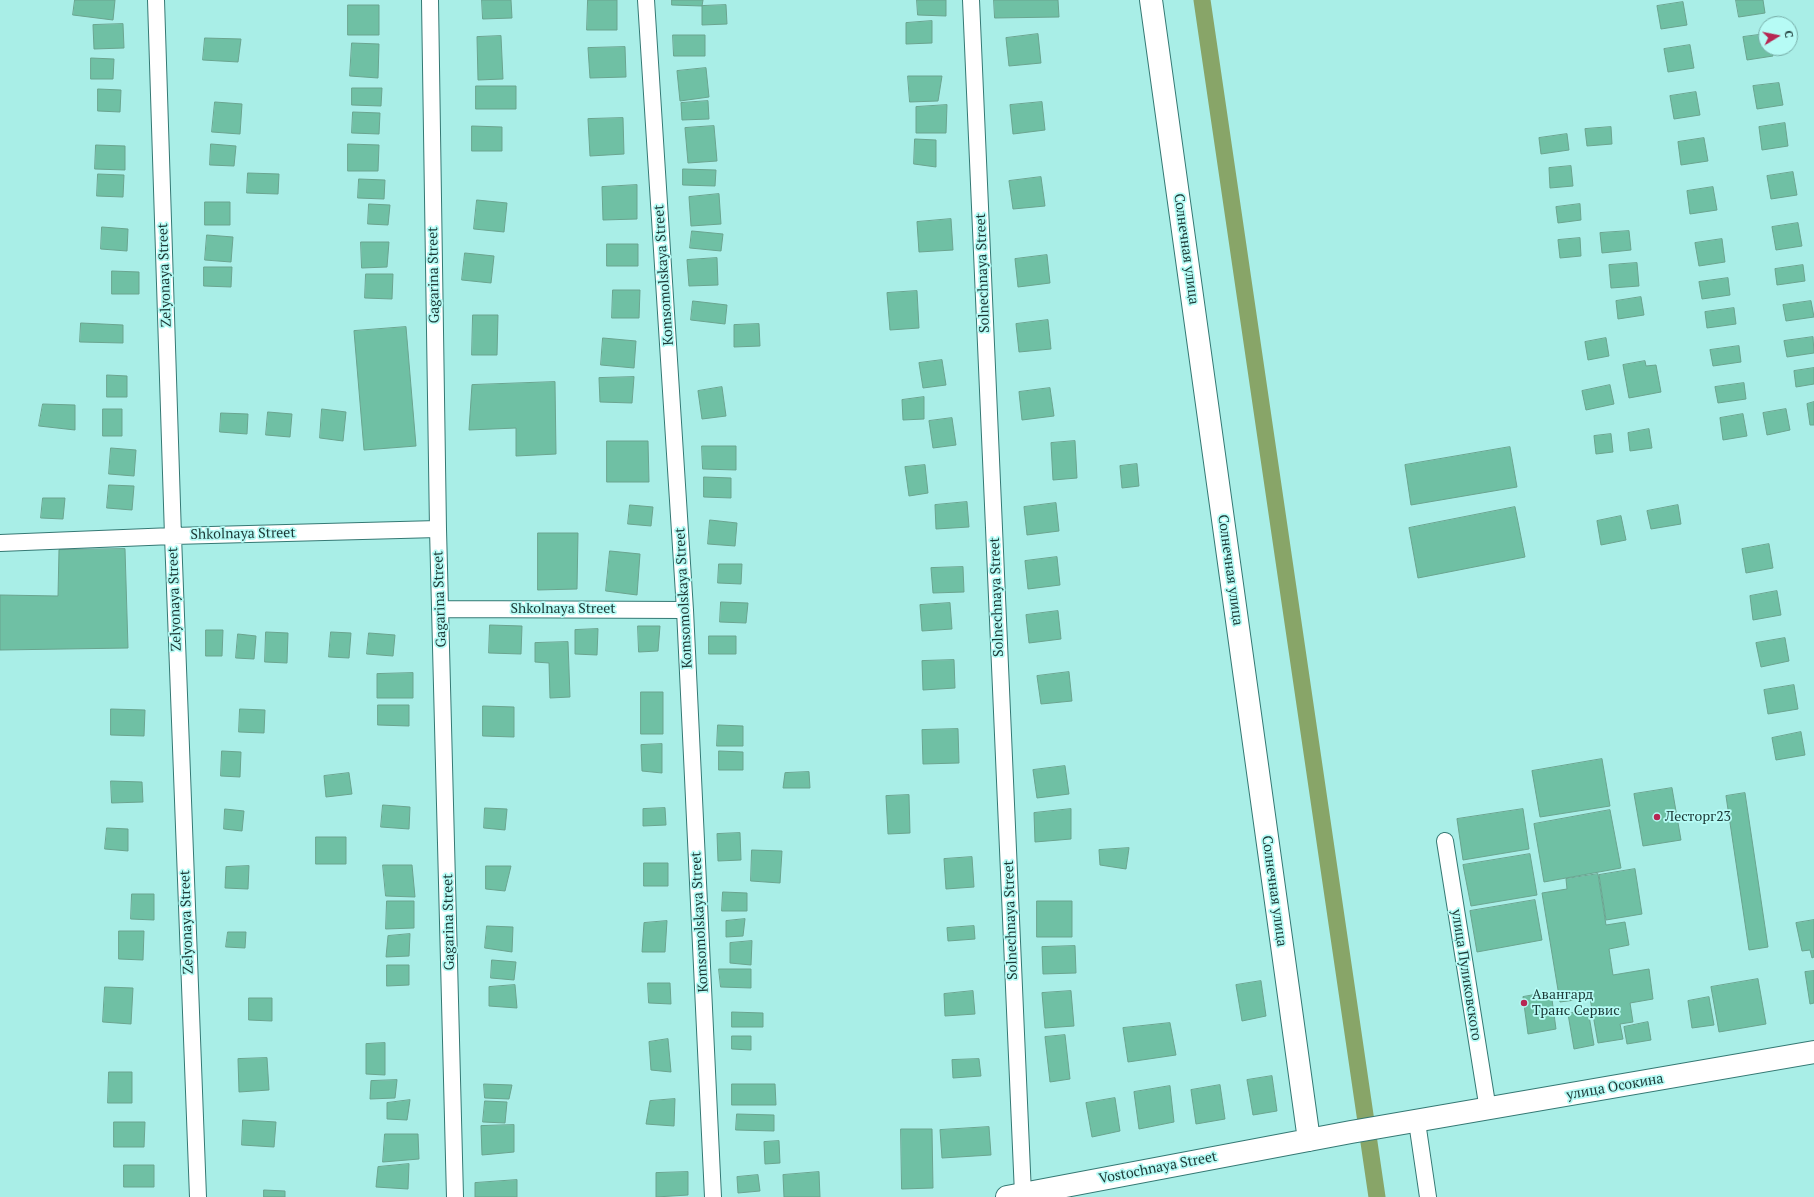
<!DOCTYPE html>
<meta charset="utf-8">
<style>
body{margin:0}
#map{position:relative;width:1814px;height:1197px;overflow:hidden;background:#a9eee7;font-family:"PT Serif",serif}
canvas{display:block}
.north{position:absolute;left:1758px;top:16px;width:40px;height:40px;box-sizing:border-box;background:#b6fbf5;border:1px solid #78ada8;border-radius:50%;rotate:80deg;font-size:11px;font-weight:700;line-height:16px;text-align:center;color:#1b3835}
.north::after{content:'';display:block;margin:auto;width:14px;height:18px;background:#b72753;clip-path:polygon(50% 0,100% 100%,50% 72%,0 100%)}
</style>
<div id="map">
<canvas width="1814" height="1197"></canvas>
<div class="north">С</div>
</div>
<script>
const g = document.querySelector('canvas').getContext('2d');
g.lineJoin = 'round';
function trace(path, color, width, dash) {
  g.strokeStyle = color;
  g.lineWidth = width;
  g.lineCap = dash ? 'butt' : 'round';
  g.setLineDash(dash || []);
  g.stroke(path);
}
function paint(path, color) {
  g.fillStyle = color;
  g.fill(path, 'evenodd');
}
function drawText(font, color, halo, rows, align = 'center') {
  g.font = font + ' "PT Serif",serif';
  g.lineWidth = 3.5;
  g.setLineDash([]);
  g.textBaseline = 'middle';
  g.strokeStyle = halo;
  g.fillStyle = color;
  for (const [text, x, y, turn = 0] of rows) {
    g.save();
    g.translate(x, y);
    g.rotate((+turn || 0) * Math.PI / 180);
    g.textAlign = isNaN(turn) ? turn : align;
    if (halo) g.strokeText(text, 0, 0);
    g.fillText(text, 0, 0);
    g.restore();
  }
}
trace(new Path2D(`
 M1202,0L1377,1197`), '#88a568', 17);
const building = new Path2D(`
 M75,0H115L113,20L73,15Z
 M482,0H511L512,18L483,19Z
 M588,0H617V30H587Z
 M672,0H703L702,6L672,5Z
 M917,0H946V16L918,15Z
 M994,0H1058L1059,17L995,18Z
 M1736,0H1763L1765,13L1739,17Z
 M1683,2L1687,25L1661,29L1657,6Z
 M348,5H379V35H348Z
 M726,5L727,24L702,25V6Z
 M932,21V43L906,44V23Z
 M123,24L124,48L94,49L93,25Z
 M1038,34L1041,63L1009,66L1006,38Z
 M1766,34V48H1772L1773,56L1747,60L1743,37Z
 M673,35H705V56H674Z
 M501,36L503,79L478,80L477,37Z
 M205,38L241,39L238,62L203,60Z
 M352,43L379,44L378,78L350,76Z
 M1690,45L1694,68L1668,72L1664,49Z
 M625,47L626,77L590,78L588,48Z
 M91,58L114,59L113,79H91Z
 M706,68L709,97L680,101L677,71Z
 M908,76H942L938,101L910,102Z
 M1779,83L1783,105L1757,109L1753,86Z
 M476,86H516V109H476Z
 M352,88H382L381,106L352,105Z
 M98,89L121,90L120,112L98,111Z
 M1696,92L1700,115L1674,119L1670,96Z
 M708,101L709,119L682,120L681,103Z
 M215,102L242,104L240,134L212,132Z
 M1042,102L1045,130L1013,134L1010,105Z
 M947,105L946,133H916V107Z
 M353,112L380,113L379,134L352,133Z
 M623,118L624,154L590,156L588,119Z
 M1785,123L1788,146L1762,150L1759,127Z
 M472,126L502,127V151H472Z
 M714,126L717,161L688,163L685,128Z
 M1611,127L1612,144L1587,146L1585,129Z
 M1567,134L1569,150L1541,154L1539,138Z
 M1704,138L1708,161L1681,165L1678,142Z
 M915,139L936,140V167L914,164Z
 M211,144L236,146L234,166L210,165Z
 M348,144L379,145L378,171H348Z
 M96,145L125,146V170L95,169Z
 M1571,166L1573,186L1550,188L1549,168Z
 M683,169L716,170L715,186L683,185Z
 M1793,172L1797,195L1771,199L1767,176Z
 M248,173L279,174L278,194L247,193Z
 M98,174L124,175L123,197L97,196Z
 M1041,177L1045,206L1013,209L1009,181Z
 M359,179L385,180L384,199L358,198Z
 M637,185V219L603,220L602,187Z
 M1713,187L1717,210L1690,214L1687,191Z
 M719,194L721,224L691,226L689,197Z
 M477,200L507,203L504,232L474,229Z
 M205,202H230V225H205Z
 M369,204L390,205L388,225L368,224Z
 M1580,204L1581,220L1558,223L1556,207Z
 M951,219L953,250L919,252L917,222Z
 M1798,223L1802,246L1776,250L1772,227Z
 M102,227L128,229L127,251L101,249Z
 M692,231L723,234L721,251L690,248Z
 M1629,231L1631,250L1602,253L1600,233Z
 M207,235L233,237L231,262L205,260Z
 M1580,238L1581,256L1560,258L1558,240Z
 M1722,239L1725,262L1699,266L1695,243Z
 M361,242H389L387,267L362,268Z
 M607,244H638V266H607Z
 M465,253L494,256L491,283L462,280Z
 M1047,255L1050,283L1018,287L1015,259Z
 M717,258L718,285L689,286L687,260Z
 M1637,263L1639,286L1611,288L1609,265Z
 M1803,265L1805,281L1777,285L1775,269Z
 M204,267H232L231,287L204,286Z
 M112,271L139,272V294H112Z
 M366,274H393L392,299L365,298Z
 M1728,278L1730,295L1702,299L1699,282Z
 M613,290H640L639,318H612Z
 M917,291L919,328L890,330L887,293Z
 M1641,297L1644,315L1618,319L1616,301Z
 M693,301L727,305L725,324L691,320Z
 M1811,301L1814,317L1786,321L1783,305Z
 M1734,308L1736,324L1707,328L1705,312Z
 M473,315H498L497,355H472Z
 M1048,320L1051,349L1019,352L1016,324Z
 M81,323L123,325V343L80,342Z
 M759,324L760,346L734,347V325Z
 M406,327L416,446L364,450L354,331Z
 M1813,337L1814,353L1787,357L1784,341Z
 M603,338L636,341L634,368L601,365Z
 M1606,338L1609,356L1588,360L1585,342Z
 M1739,346L1741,362L1713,366L1710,350Z
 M942,360L946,385L923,388L919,363Z
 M1645,361L1646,366L1656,365L1661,392L1629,398L1623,365Z
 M1814,368V384L1796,387L1794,371Z
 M107,375L127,376V397H107Z
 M634,377L632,403L600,402L599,378Z
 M555,382L556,454L516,456V428L469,430L472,385Z
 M1744,383L1746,399L1718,403L1715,387Z
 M1610,385L1614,404L1586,410L1582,391Z
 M722,387L726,416L702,419L698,391Z
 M1050,388L1054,416L1022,420L1019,392Z
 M924,397V419L903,420L902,400Z
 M1814,402V425H1810L1807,404Z
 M43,404L75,405V430L39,426Z
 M103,409H122V436H103Z
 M322,409L346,412L343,441L320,438Z
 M1786,409L1790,430L1767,435L1763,413Z
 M268,412L292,414L290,437L266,435Z
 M221,413L248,414L247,434L220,432Z
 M1743,414L1747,436L1723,440L1720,418Z
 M952,418L956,445L933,448L929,421Z
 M1649,429L1652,448L1630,451L1628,433Z
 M1611,434L1613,452L1596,454L1594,436Z
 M607,441H648L649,482H607Z
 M1075,441L1077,478L1053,480L1051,443Z
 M702,446H736V470L703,469Z
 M1510,447L1517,487L1411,505L1405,465Z
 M111,448L136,450L134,476L109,474Z
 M1137,464L1139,486L1122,488L1120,466Z
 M925,465L928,493L909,496L905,467Z
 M704,477L731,478V498L704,497Z
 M109,485L134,486L132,510L107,508Z
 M43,498H65L63,519L41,518Z
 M967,502L969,527L936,529L935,505Z
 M1056,503L1059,531L1027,535L1024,507Z
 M630,505L653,507L651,526L628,524Z
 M1678,505L1681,524L1651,529L1647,511Z
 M1515,507L1525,557L1418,578L1409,528Z
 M1621,516L1626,540L1601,545L1597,521Z
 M710,520L737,523L735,546L708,544Z
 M538,533H578L577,589L538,590Z
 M1769,544L1773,568L1746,573L1742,549Z
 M125,549L128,648L0,650V595L58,596L59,550Z
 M610,551L640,554L637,595L606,591Z
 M1057,557L1060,585L1028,589L1025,561Z
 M719,564H742L741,584L718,583Z
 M963,567L964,592L933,593L931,568Z
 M1777,591L1781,615L1753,620L1750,596Z
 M721,602L748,603L746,623L720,622Z
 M950,603L952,629L922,631L920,605Z
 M1058,611L1061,639L1029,643L1026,615Z
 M490,625L522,626L521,654L489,653Z
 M638,626H660L658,651L639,652Z
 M598,629L597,655L575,654V630Z
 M206,630H223L222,656H206Z
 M266,632L288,633L287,663L265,662Z
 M331,632L351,633L349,658L329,657Z
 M369,633L395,635L393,656L367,654Z
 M238,634L256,636L254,659L236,658Z
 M709,636H736V654H709Z
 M1785,638L1789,661L1761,667L1756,643Z
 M568,642L570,697L550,698L549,663L535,662V643Z
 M954,660L955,688L923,690L922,661Z
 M1069,672L1072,701L1041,704L1037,676Z
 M413,673V698H377V674Z
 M1794,685L1798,709L1768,714L1764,690Z
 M641,692H663V734H641Z
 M378,705H409V726L378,725Z
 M483,706L514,707V737L483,736Z
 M111,709L145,710L144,736L111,735Z
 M240,709L265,710L264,733L239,732Z
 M718,725L743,726V746H717Z
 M958,729L959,763L923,764L922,730Z
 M1801,732L1805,755L1776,760L1772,738Z
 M662,744V773L642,771L641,745Z
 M222,751L241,752L240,777L221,776Z
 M719,751L743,752V770H719Z
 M1602,759L1610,806L1540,817L1532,771Z
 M1065,766L1069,794L1037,798L1033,770Z
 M809,772L810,788H783L785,773Z
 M349,773L352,794L326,797L324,776Z
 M111,781L142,782L143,802L112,803Z
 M1672,788L1681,840L1643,846L1634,794Z
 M1745,793L1768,947L1749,950L1726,796Z
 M909,795L910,833L888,834L886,796Z
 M383,805L410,807L409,829L381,827Z
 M485,808L507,809L505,830L484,828Z
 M665,808L666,825L643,826V809Z
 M225,809L244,811L242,831L224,829Z
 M1071,809V839L1035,842L1034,813Z
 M1523,809L1529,849L1463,860L1457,819Z
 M1610,810L1621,868L1544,882L1534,824Z
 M107,828L128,829V851L105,849Z
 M740,833L741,860L718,861L717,834Z
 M316,837H346V864H316Z
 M1129,848L1126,869L1100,865L1099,850Z
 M752,850L782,851L780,883L751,881Z
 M1530,854L1537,895L1471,906L1463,865Z
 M972,857L974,887L946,889L944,859Z
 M644,863H668V886H644Z
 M383,865H412L415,897L386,896Z
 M249,866L248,889L225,888L226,867Z
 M486,866H511L505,891L486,889Z
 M1635,869L1642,914L1606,920L1599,875Z
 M1598,874L1606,925L1625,922L1629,945L1609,949L1613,975L1649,969L1653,999L1630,1003L1633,1022L1620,1024L1623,1039L1598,1043L1590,998L1560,1002L1542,893L1567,889L1566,879Z
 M723,892L747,893V911H722Z
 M132,894H154V920L131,919Z
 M1535,900L1542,940L1477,952L1470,911Z
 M387,901H414V928L386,929Z
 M1037,901H1072V937H1037Z
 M745,919L743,936L726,937V921Z
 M1814,920V957L1812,958L1810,950L1802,951L1796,923Z
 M667,921L665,952H642L644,923Z
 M487,926L513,927L512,952L485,948Z
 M974,926L975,939L948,941L947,928Z
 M119,931H144L143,960L119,959Z
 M228,932H246L245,948L226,947Z
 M410,934L409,956L386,957L388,936Z
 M752,941L751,965L730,963V943Z
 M1075,946L1076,973L1043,974L1042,947Z
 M492,960L516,962L514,980L491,978Z
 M387,965H409V985L387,986Z
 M719,969H751V988L721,987Z
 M1814,971V1003L1810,1004L1805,972Z
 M1758,979L1766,1024L1719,1032L1711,987Z
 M1261,981L1266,1016L1242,1021L1236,985Z
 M648,983H670L671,1004L649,1003Z
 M515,985L517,1008L489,1006V987Z
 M105,987L133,988L131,1024L103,1022Z
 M973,991L975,1014L945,1016L944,994Z
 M1071,991L1074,1026L1045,1028L1042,993Z
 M1551,992L1556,1029L1528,1034L1523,997Z
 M1709,997L1714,1025L1692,1028L1688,1001Z
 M249,998H272V1021L249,1020Z
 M1588,1010L1594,1045L1574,1049L1568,1014Z
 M732,1012L763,1013V1027H732Z
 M1648,1022L1651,1040L1627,1044L1624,1027Z
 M1170,1023L1176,1055L1128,1062L1123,1028Z
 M1065,1035L1070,1079L1050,1082L1045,1037Z
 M732,1036H751V1050L732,1049Z
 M668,1039L671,1072L651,1070L649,1042Z
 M385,1043V1075L366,1074V1044Z
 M267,1058L269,1090L239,1092L238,1059Z
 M979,1059L981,1076L953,1078L952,1060Z
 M109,1072H132V1103H108Z
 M1272,1076L1277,1111L1253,1115L1247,1080Z
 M397,1080L395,1098L370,1099L371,1081Z
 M484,1084L512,1085L509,1099L485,1098Z
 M732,1084H775L776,1105H732Z
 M1220,1085L1225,1119L1196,1124L1191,1090Z
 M1170,1086L1174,1122L1139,1129L1134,1092Z
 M1115,1098L1120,1131L1092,1137L1086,1103Z
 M675,1099L674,1126L646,1124L650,1101Z
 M410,1100L407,1120L387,1119V1103Z
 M485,1101L507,1102L505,1123L483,1122Z
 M737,1114L774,1115V1131L736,1130Z
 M243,1120L276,1122L274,1147L242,1145Z
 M114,1122H145L144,1147H114Z
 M514,1125V1152L482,1155L481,1126Z
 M989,1127L991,1155L942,1158L940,1130Z
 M901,1129H932L933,1188L902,1189Z
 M385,1134H418L419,1159L383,1162Z
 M779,1141L780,1163L765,1164L764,1142Z
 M409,1164L408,1189L376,1187L378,1167Z
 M124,1165H154V1187H124Z
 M688,1172V1195L656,1197V1173Z
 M819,1172L820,1197H784L783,1175Z
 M758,1175L760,1191L738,1193L737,1177Z
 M517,1180V1197H475V1183Z
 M264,1190L285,1191V1197H264Z`);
paint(building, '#6fc0a4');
trace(building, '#6aa48f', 1);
const street = new Path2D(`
 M156,0L173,536L198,1197
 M430,0L438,529L455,1197
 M646,0L685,610L713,1197
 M971,0L1023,1194
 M0,543L173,536L438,529
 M441,609L685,610
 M1445,841L1488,1110
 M1417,1122L1428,1197`);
const secondary = new Path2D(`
 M1151,0L1309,1140
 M1007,1197L1351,1132L1814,1052`);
trace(street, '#357974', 18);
trace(secondary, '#357974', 24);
trace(street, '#fff', 16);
trace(secondary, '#fff', 22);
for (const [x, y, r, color] of [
 [1657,817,4,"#b72753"],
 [1524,1003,4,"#b72753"]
]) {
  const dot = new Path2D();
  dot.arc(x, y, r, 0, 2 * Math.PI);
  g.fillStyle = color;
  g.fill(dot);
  trace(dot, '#b6fbf5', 1.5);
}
drawText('14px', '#1b3835', '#b6fbf5', [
 ["Солнечная улица",1186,249,82],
 ["Solnechnaya Street",983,273,-92],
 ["Zelyonaya Street",165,275,-92],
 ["Gagarina Street",434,275,-91],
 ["Komsomolskaya Street",664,275,-94],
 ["Shkolnaya Street",243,534,-1],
 ["Солнечная улица",1230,570,82],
 ["Solnechnaya Street",997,597,-92],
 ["Komsomolskaya Street",684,598,-93],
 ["Zelyonaya Street",175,599,-92],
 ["Gagarina Street",440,599,-92],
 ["Shkolnaya Street",563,609],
 ["Солнечная улица",1274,891,82],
 ["Solnechnaya Street",1011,920,-92],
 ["Zelyonaya Street",187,922,-92],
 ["Gagarina Street",449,922,-91],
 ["Komsomolskaya Street",700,922,-93],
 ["улица Пуликовского",1466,975,81],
 ["улица Осокина",1615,1087,-10],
 ["Vostochnaya Street",1158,1168,-11]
]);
drawText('14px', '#1b3835', '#b6fbf5', [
 ["Лесторг23",1665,817],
 ["Авангард",1532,995],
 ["Транс Сервис",1532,1011]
], 'left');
</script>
